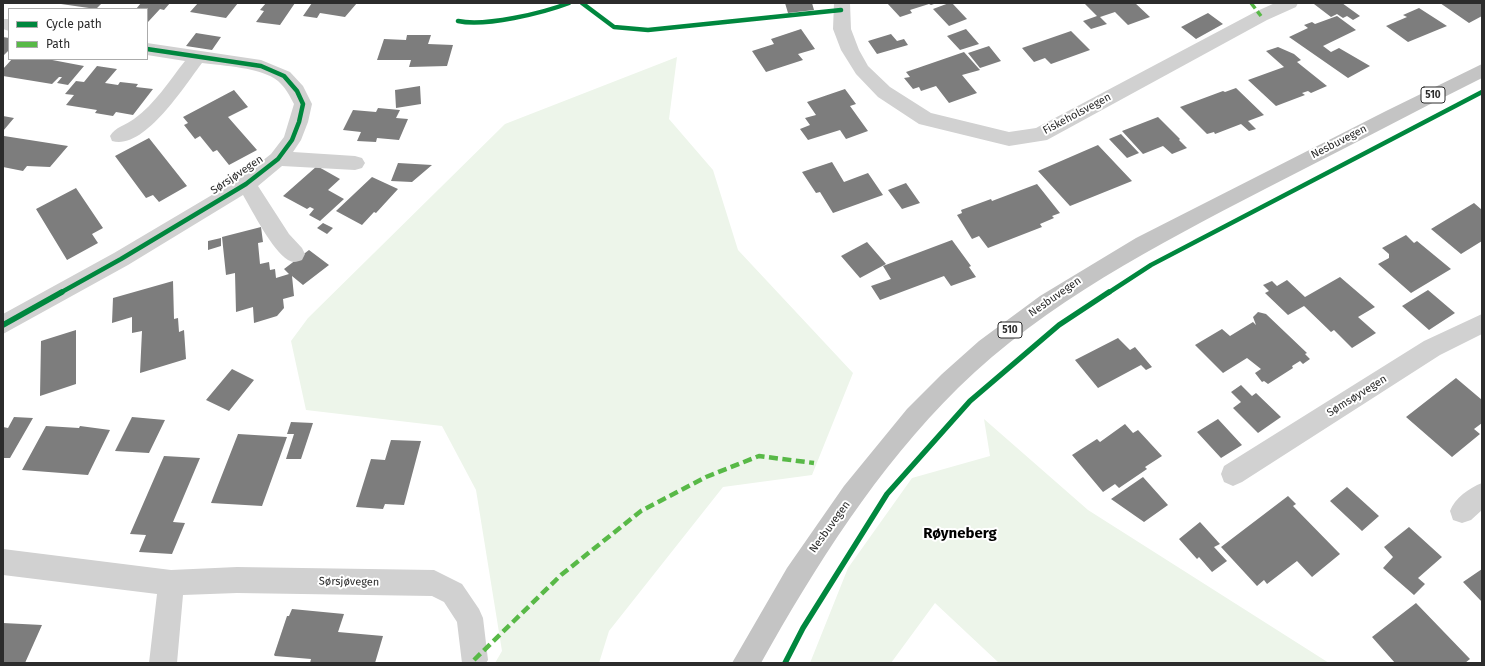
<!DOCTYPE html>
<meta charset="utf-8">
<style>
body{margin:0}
#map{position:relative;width:1485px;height:666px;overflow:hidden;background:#fff;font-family:"Fira Sans",sans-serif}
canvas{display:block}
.frame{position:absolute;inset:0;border:4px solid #2c2c2c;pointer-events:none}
.legend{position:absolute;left:8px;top:8px;width:140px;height:52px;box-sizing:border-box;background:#fff;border:1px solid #ababab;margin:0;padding:5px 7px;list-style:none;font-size:12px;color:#2c2c2c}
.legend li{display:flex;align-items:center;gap:8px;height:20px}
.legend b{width:20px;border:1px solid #ababab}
</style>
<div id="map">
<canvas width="1485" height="666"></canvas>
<div class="frame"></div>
<ul class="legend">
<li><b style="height:5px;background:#00873e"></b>Cycle path</li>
<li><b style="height:5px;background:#58b947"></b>Path</li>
</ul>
</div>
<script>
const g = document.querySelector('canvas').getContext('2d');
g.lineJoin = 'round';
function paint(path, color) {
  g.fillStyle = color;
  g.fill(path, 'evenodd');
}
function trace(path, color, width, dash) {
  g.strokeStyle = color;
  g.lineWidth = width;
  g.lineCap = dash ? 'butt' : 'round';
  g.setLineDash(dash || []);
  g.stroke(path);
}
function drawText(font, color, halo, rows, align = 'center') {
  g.font = font + ' "Fira Sans",sans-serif';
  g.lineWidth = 4;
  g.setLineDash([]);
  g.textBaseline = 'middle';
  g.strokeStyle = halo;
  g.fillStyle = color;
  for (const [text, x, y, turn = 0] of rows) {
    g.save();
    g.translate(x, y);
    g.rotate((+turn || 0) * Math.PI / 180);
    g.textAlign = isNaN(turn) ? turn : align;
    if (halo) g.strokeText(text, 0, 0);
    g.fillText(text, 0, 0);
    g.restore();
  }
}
paint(new Path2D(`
 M677,57L669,119L713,170L738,250L853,373L812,475L723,487L609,631L599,663H495L502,651L476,490L442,426L306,410L291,341L308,318L505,124Z
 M984,419L1088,510L1329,663H999L935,603L891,663H810L848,568L912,478L990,456Z`), '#edf5ea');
paint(new Path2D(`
 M54,3H102L96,9Z
 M141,3L142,4L170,3L164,10L160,9L148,22L147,9H136Z
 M198,3H238L226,18L190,12Z
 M266,3H295L280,25L256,22L264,11L260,10Z
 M312,3H357L345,17L320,13L317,18L303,16Z
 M785,3H812L814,10L788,13Z
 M887,3H937L931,5L929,4L910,10L912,13L900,17Z
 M949,3H952L967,19L949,26L933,9Z
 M1088,3H1135L1150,17L1128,25L1115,12L1100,17L1107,24L1091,29L1083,21L1097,16L1085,4Z
 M1316,3H1342L1360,16L1353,20L1347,16L1343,18L1337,14L1331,17L1314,4Z
 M1440,3H1482V16L1469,23Z
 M1419,8L1447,26L1408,42L1386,26L1407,17L1403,15Z
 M1208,13L1223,24L1196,39L1181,27Z
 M1337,16L1356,30L1323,46L1331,52L1339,48L1370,66L1348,78L1289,37L1308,28L1304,25L1312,22L1315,24Z
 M801,29L815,49L798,54L803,60L766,72L752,51L774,44L771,39Z
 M966,29L979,44L960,50L947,36Z
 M1071,31L1090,50L1051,64L1045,58L1034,62L1022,48Z
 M196,33L221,37L212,50L186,46Z
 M891,34L897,41L904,39L908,45L877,54L868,41Z
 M407,35H431L428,44L453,45L447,66L409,67L411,60H377L384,39L406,40Z
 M3,37L9,38V50L4,55Z
 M989,46L1001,61L980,68L968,53Z
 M1278,47L1294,54L1301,60L1297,62L1327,86L1311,93L1308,91L1302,93L1305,95L1276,106L1248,80L1284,67L1266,51Z
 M964,52L980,70L962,75L977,93L949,103L936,86L921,91L919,87L913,89L904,78L910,77L906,72Z
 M12,59H47L84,66L68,85L57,83L62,77H59L52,84L3,76V69Z
 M97,66L117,69L105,83L118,85L120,82L138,84L136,87L153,89L133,115L116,112L113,116L95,113L97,110L66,105L74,95L65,94L76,81L84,82Z
 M420,86L421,104L396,108L395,90Z
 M1236,88L1264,115L1248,121L1256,129L1249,131L1241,124L1215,134L1214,132L1207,134L1180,107L1223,91L1225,92Z
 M845,89L856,104L850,106L868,131L846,139L840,130L808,140L800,129L810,125L805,118L816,115L807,102Z
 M234,90L248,107L228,117L257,150L229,165L217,150L213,152L200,136L195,139L184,125L188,123L183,117Z
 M378,108L400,110L396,118L408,119L399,140L377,138L376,142L357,141L361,132L343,130L353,110L376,112Z
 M3,116L14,118L3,131Z
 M1158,117L1180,139L1179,140L1187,148L1172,154L1163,146L1143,154L1122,131Z
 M1121,134L1139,153L1127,158L1109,139Z
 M4,136L68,146L50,167L27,166L23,171L3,167Z
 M149,138L187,186L159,202L153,195L146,198L115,156Z
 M1098,145L1132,181L1070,206L1038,171Z
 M832,162L844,182L868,173L883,195L833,213L820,192L816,193L802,172Z
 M398,163L432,165L412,182L391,181Z
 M317,166L340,179L328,190L344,199L320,221L309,215L314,209L310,207L307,209L283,196Z
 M372,177L398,189L376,213L374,212L362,225L336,211Z
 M906,183L920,203L902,209L888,190Z
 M1037,184L1060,213L1052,216L1054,218L1040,224L1042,227L988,248L979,236L972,239L957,215L962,213L961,210L991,199L992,201Z
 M76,188L103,228L92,234L98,243L67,260L36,209Z
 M1474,203L1482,210V241L1461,254L1431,229Z
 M323,223L333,228L327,234L317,228Z
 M261,227L263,242L258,243L260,264L269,262L270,270L275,269L276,278L289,274L284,269L309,250L329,265L303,285L292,276L294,296L283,299L284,308L277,316L254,323L253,307L236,312L235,273L226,275L222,237Z
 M1406,235L1414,243L1417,241L1451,269L1411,293L1378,264L1389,258V254L1382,248Z
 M221,238V246L208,250V241Z
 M952,240L971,266L969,267L976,277L951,286L944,276L880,300L871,286L891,279L883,266Z
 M867,242L886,264L860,278L841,256Z
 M1340,277L1375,307L1358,317L1376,333L1352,348L1334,330L1331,332L1304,306L1288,315L1265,293L1269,291L1263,285L1272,281L1277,286L1287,280L1305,297Z
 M173,281L174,319L178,318L179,332L184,330L186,359L140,373L142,331L132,333V317L112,323L113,298Z
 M1428,290L1455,313L1429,330L1402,306Z
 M1258,312L1266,314L1307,353L1305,354L1310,359L1303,364L1300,361L1292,366L1293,368L1268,384L1264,381L1262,382L1255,373L1261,369L1247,358L1223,373L1195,345L1222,329L1230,336L1253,322L1256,325L1253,317Z
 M76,330V384L40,396L41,341Z
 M1118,338L1130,350L1135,347L1152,367L1146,370L1141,365L1098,388L1075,360Z
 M232,369L254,380L229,411L206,400Z
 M1456,378L1482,400V423L1474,429L1480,434L1452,457L1406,417Z
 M1241,385L1252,396L1256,393L1281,417L1258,433L1233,408L1241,402L1231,392Z
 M14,417L33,418L10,458H3V427L8,428Z
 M132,417L165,420L149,453L115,451Z
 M1218,419L1242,445L1221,458L1197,432Z
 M291,422L313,423L301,459H286L294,434H287Z
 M1125,424L1133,433L1138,430L1162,456L1145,467L1147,469L1119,488L1115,484L1103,492L1072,455L1097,439L1100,442Z
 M46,426L79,428L80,426L110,430L88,475L22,470Z
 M238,434L287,437L262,506L211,503Z
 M391,440L421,441L404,505L385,504L383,509L356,507L371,459L385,460Z
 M164,456L200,458L173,522L185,523L172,554L139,552L146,535L130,534Z
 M1143,477L1168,505L1144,522L1111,499Z
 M1347,487L1379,516L1362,531L1330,501Z
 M1288,496L1296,504L1293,506L1340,554L1312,577L1297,561L1267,584L1264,580L1257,586L1221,547Z
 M1200,522L1220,544L1214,547L1227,561L1212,572L1199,557L1197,559L1179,539Z
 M1409,527L1442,557L1418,578L1425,584L1414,595L1383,568L1393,557L1384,547Z
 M1482,569V602L1463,582Z
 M1416,603L1470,659L1465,663H1395L1372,637Z
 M292,609L344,614L338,632L383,636L375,663H310L311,659L275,656L274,655L287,616H289Z
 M3,623L42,625L25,663H3Z`), '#7d7d7d');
paint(new Path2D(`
 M834,3H850L851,29L859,50L868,66L890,87L931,113L1009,132L1036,128L1255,12L1275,3H1298L1296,7L1267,20L1047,140L1009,146L919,124L878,97L856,74L841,50L833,29Z
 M3,19H9V31L3,29Z
 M147,43L261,60L290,72L303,86L312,104L308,122L301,140L293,152L355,156L362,158L365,163L362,168L355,170L282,166L258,186L289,234L302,248L305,254L302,260C297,262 293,263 288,260C272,250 253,212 243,195L128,265L3,334V314L114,253L239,179L271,154L284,137L294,104C290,96 285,87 278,81C261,67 223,66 202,63C185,85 144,151 112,141L110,136C115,127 126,125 134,119C155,104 169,81 185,61L147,55Z
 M1482,314V334L1440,355L1242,482L1233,486L1224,482L1221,474L1224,466L1424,341Z
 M1482,483V510L1471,520L1462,523L1453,520L1450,511C1455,498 1469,488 1482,483Z
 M3,549L171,570L237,567L434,570L462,584L479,609L483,618L488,660L486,663H462L457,622L444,602L432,596L237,593L183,595L177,663H149L157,594L3,575Z`), '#d1d1d1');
paint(new Path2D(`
 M1482,64V78C1410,114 1338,152 1265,189C1157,245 1046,302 958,388C877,468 816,565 761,663H732L787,568L844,486L907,409L942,374L979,341L1040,296L1136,238L1386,111Z`), '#c4c4c4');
trace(new Path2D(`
 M1251,3L1261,16`), '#58b947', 3.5, [7, 3.5]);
trace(new Path2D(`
 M474,660L561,575L641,511L706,477L759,456L814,463`), '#58b947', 4.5, [9, 4.5]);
trace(new Path2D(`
 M582,3L614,27L648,30L841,10
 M458,21C485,27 543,13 569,3
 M60,293L121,259L246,184L278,159L292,140L299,122L303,104L297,91L284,76L261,66L147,49
 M1108,293L1151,265L1482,92`), '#00873e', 4.5);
trace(new Path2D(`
 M3,325L62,292
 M785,663L803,628L887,494L970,401L1059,325L1109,292`), '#00873e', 5.5);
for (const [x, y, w] of [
 [1433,95,24],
 [1010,330,24]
]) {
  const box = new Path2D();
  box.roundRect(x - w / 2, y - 8, w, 16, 3);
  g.fillStyle = '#fff';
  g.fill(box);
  trace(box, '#2c2c2c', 1);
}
drawText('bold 10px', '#2c2c2c', null, [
 ["510",1433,95],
 ["510",1010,330]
]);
drawText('11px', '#2c2c2c', '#fff', [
 ["Fiskeholsvegen",1077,114,-28],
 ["Nesbuvegen",1339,142,-27],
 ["Sørsjøvegen",237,175,-34],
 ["Nesbuvegen",1055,297,-35],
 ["Sømsøyvegen",1357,396,-32],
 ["Nesbuvegen",830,527,-54],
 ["Sørsjøvegen",349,582,1]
]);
drawText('bold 15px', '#000', '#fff', [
 ["Røyneberg",960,534]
]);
</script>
